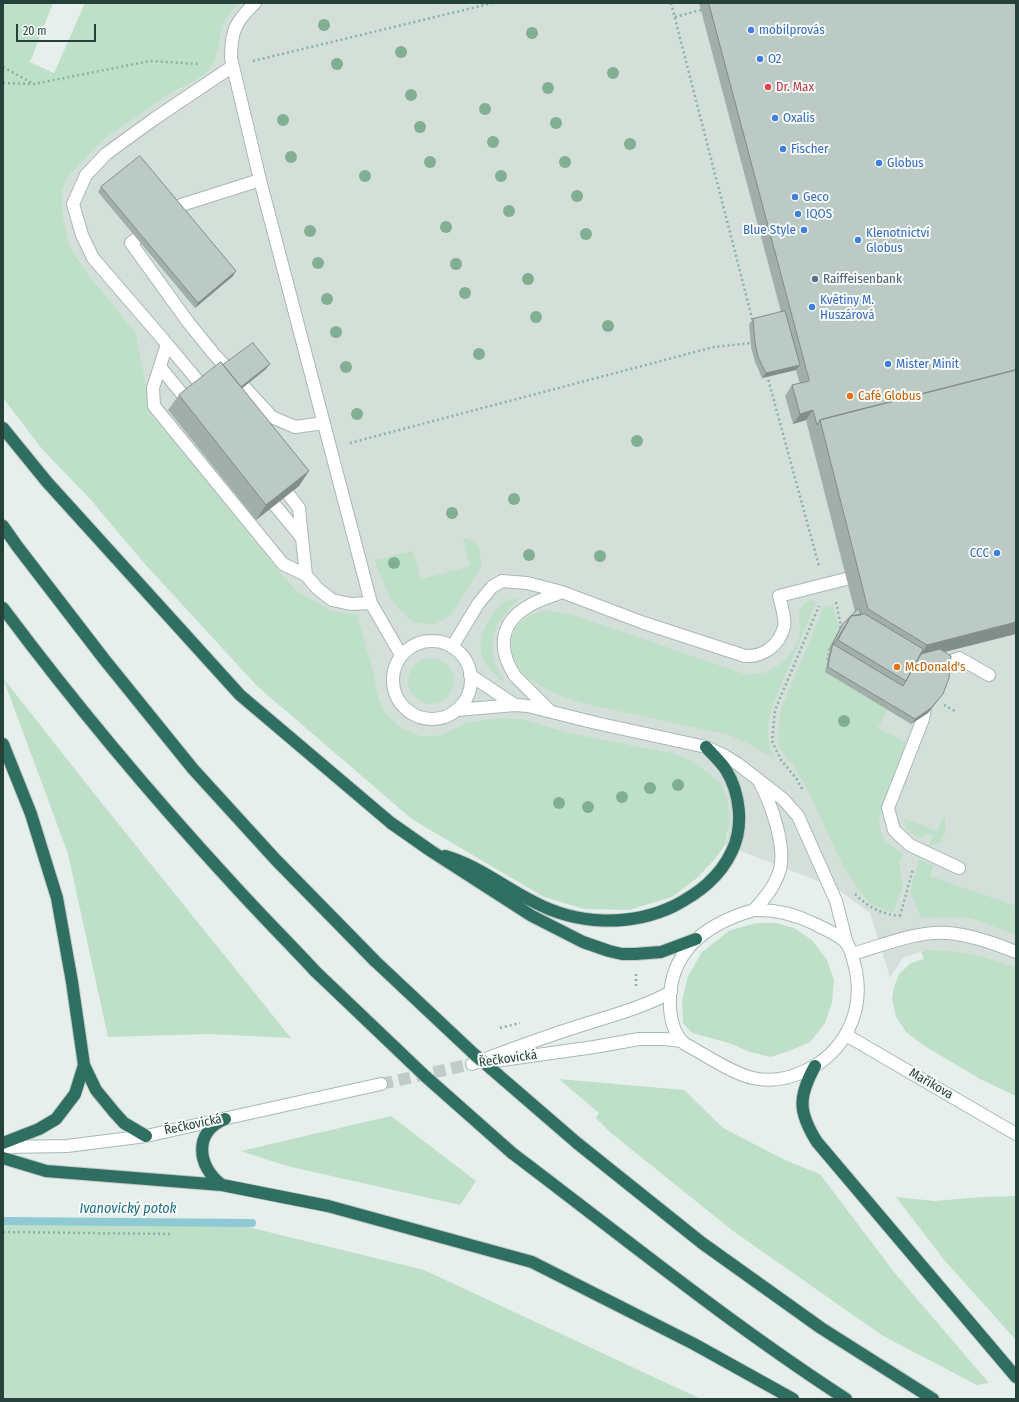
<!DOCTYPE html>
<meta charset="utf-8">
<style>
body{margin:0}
#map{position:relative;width:1019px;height:1402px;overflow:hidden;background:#e6efeb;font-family:"Fira Sans Condensed",sans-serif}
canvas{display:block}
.frame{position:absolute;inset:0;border:4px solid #24423a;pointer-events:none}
.scale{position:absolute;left:16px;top:24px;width:80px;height:18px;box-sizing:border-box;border:2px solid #24423a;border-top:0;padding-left:5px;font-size:12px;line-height:14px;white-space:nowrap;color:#24423a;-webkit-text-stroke:3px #f7fbf9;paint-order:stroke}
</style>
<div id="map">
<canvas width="1019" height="1402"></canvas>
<div class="frame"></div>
<div class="scale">20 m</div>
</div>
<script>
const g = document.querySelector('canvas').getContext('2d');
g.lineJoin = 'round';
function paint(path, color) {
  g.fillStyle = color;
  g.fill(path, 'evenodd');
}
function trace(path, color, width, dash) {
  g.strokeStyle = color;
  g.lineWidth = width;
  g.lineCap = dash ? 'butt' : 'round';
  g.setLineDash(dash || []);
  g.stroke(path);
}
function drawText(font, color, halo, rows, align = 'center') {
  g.font = font + ' "Fira Sans Condensed",sans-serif';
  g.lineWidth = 4;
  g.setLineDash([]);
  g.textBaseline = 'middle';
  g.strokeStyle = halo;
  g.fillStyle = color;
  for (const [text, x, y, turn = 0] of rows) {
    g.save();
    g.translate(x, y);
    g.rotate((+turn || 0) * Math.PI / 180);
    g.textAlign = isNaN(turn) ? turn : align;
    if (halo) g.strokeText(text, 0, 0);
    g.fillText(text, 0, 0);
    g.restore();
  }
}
paint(new Path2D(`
 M239,3H1016V967L981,956L926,950L903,958L890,977L870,913L836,888L725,845L728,835L721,783L692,760L673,753L571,733L522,719L496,718L466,723L441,735L421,736L402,728L384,711L377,693L374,673L357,614L333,611L298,592L277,569L196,468L152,416L136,333L85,270L69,243L66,233L63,217L62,194L63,188L69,176L104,139L170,94L200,78L206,73L213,65L219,48L222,27L228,16Z`), '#d4dfda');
paint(new Path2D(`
 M3,3H53L30,62L54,73L85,3H239L228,16L222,27L219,48L213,65L206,73L200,78L170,94L104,139L69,176L63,188L62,194L63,217L69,243L78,259L85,270L136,333L152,416L196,468L277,569L298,592L333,611L357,614L374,673L377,693L384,711L402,728L421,736L441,735L466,723L496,718L522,719L571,733L673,753L692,760L721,783L728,802L730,820L725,845L715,859L697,878L672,897L629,910L584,909L544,897L413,820L258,687L143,562L91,500L42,449L3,398Z
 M463,538L471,540L479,547L482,566L453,613L436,624L413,623L391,600L374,560L413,551L421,579L470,566Z
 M520,598C501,617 488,631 494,660C496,668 502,675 504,683C498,677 489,670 485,663C474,646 486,618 499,606C505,600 513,599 520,598Z
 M809,600L816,602L772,707C767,728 766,738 774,759L749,744L729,735C700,729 670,722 641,716C605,708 550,700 523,673C515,665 509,647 512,636C513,634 515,631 516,628C520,619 536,611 546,611C564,610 582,619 599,624C648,640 697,658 747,675C752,674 758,674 763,673C779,668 795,653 799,637C803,621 791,614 809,600Z
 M833,605L839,630L830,646L825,672L888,709L878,728L906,742L879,818C880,839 886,843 903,854L899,863L903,886L893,913L871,904L857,888L841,862L809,793L796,769L780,749L778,735L781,709L824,607Z
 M408 681a23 23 0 1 1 46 0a23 23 0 1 1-46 0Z
 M3,678L100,801L291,1038L209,1034L108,1037L68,854Z
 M944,815C948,825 945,833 941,842L928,847L933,836L925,833L922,838C912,835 905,829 904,819L938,831Z
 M919,859L933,865L930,876L1016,906V935L976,920L963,917L921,918L910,891Z
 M757,923H776L794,928L812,940L827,960L834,980L832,1003L825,1023L810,1042L792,1050L771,1057L750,1052L729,1043L692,1033L683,1023L682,1001L688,976L702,952L730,930Z
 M926,950L953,951L981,956L1016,967V1096L980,1079L923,1045L906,1032L896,1017L892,998L894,987L899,974L911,963L924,959L921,952Z
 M559,1079L684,1090L723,1128L785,1160L820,1174L894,1272L989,1383L977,1385L883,1336L733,1231L611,1133L596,1118L599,1113Z
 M391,1116L476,1181L460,1205L287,1166L241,1151Z
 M1016,1196V1340L945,1261L896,1197L935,1201L981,1197Z
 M3,1224L244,1226L424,1270L701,1399H3Z`), '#bfe0c8');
trace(new Path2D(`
 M3,1221L252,1223`), '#8ec9d4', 8);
trace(new Path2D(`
 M381,1084L472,1064`), '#bfccc8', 12, [12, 6]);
const lane = new Path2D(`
 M255,3C235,22 231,31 231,58L260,180L371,603L401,655
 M233,66L154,119L106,154L86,175L73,204L82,235L93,258L167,344L153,388L154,406L283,564L306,575L317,588L332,600L351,604L371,603
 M175,207L260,180
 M136,239L131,243L188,322L213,353L272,417L295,427L324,423
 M167,344L208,393
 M160,367L192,406
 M278,481L299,508L302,538
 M264,492L302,538L306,575
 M393 680a39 39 0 1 1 78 0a39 39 0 1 1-78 0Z
 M452,647L478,604L492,587L502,581L527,583L562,592L644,623L745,656C763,657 779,646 784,627C786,618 781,605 779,596L846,579
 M936,667L959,658L989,675
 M470,675L515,705
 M926,701L923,719L888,808L894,830L910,845L959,868
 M457,710L515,705L528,706L596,723L706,747L725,756L738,764L783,799L798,816L836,901L847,944
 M550,711L515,676C498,650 499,624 527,607C537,600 550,597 562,592
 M754,910C765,898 776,885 780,869C786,846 771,803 760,783
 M852,954C881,946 918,930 948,933C972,935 994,943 1016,952`);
const secondary = new Path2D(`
 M754,910C777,909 795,914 815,924C826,930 841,935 848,945C852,953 854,963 856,971C864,1013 844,1053 805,1071C788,1079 771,1082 753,1078C733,1074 704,1054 685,1044C675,1036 671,1021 670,1008C667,952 705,924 754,910Z
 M846,1035L1016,1134
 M495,1061L594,1047L639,1039H664L682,1041
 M472,1064C507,1051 541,1038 576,1027C609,1016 640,1009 671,992
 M3,1147L67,1146L146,1136L381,1084`);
const highway = new Path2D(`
 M3,428L47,482L240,695L391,823L431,851L532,916L583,942L609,951L622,954H635L661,952L696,939
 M3,526L17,546L104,659L193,769L276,860L375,961
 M3,608C74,703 151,795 231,882C259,913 288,942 316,972
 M3,744L31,814L57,898L72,982L84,1065L96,1090L114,1112L124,1123L146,1136
 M445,856C477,865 504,887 534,902C577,925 630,927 674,906C699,893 720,877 732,851C744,826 740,793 726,770C721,762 712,754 706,747
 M815,1066C798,1097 798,1112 817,1142L1016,1377
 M3,1143L39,1129L56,1119L75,1094L84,1065
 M577,1143L702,1243L821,1328L933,1399
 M512,1153C622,1236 730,1324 846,1399
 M3,1158L46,1171L222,1185L328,1206L532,1262L694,1344L793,1399
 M222,1185C197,1167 193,1132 225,1119`);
trace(lane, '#a8b8b2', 14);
trace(secondary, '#a4bbb3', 14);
trace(highway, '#c2cac8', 14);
trace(new Path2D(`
 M671,3L753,322
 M675,17L701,10
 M253,61L493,3
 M3,67L32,83
 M3,83L34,84L150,61L200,64
 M767,375L819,566
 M350,443L714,347L752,343
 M836,602L841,626L839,630
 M829,664L827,663L830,647
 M944,705L955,711
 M802,789L796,778L781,760L772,741L775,710L819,606
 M855,894C868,907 881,914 900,916
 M900,916L913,869
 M636,974V987
 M500,1028L520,1023
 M3,1232L170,1234`), '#86b3a5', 2.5, [2, 3]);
trace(lane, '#fff', 12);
trace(secondary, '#fff', 12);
trace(highway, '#2f6f62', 12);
const highwayBridge = new Path2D(`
 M375,961L474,1054L577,1143
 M316,972L425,1076L512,1153`);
trace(highwayBridge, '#c2cac8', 14, []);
trace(highwayBridge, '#2f6f62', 12);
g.fillStyle = '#80af93';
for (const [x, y] of [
 [324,25],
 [532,33],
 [401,52],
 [337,64],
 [613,73],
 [548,88],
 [411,95],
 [485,109],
 [283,120],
 [556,123],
 [420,127],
 [493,142],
 [630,144],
 [291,157],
 [430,162],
 [565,162],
 [365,176],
 [501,176],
 [577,196],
 [509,211],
 [446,227],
 [310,231],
 [586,234],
 [318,263],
 [456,264],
 [528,279],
 [465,293],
 [327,299],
 [536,317],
 [608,326],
 [336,332],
 [479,354],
 [346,367],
 [357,414],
 [637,441],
 [514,499],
 [452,513],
 [529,555],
 [600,556],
 [394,563],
 [844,721],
 [678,785],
 [650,788],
 [622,797],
 [559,803],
 [588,807]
]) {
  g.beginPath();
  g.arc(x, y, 6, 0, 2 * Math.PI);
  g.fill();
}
paint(new Path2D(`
 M699,3H1016L939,699L928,713L911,724L825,672L830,649L829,648L839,630L842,625L855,612L806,420L793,424L785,396L792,385L800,384L796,370L762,378L755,362L751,347L749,324L753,319L781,312Z
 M101,187L233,276L195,308L98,192Z
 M266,369L242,388L299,486L256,520L168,410L179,395Z`), '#a1aea9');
paint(new Path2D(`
 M236,271L233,276L195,308L198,303Z
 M270,364L266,369L229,399L232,394Z
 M800,365L796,370L762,378L766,373Z
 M813,410L806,420L793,424L800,414Z
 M309,471L299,486L256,520L266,505Z
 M1016,622V634L917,659L927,645Z
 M943,694L928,713L911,724L915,719Z`), '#838d89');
const building = new Path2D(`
 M709,3H1016V370L820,420L817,425L813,410L800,414L792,385L809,381Z
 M140,156L236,271L198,303L101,187Z
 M785,311L800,365L766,373L758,357L755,342L753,319Z
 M253,343L270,364L241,387L223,365Z
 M221,362L309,471L266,505L179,395Z
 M1016,370V622L927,645L868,609L820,420Z
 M859,608L861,615L851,616L834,644L833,643L842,625Z
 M865,614L923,649L906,681L838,640L851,616Z
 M833,644L903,686L906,681L921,654L940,649L951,656L949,678L943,694L931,708L915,719L828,667Z`);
paint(building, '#bbcac4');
trace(building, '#838d89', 1);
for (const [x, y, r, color] of [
 [751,30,4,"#3f7fe0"],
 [760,59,4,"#3f7fe0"],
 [768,87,4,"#e0444e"],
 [775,118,4,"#3f7fe0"],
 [783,149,4,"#3f7fe0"],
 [879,163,4,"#3f7fe0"],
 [795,197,4,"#3f7fe0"],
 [798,214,4,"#3f7fe0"],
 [804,230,4,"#3f7fe0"],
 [858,240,4,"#3f7fe0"],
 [815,279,4,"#5c6f8a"],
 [812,307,4,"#3f7fe0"],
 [888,364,4,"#3f7fe0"],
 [850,396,4,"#e8710a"],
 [997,553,4,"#3f7fe0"],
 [897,667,4,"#e8710a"]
]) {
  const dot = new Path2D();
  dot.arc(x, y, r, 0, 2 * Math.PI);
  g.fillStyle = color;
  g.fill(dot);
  trace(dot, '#f7fbf9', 1.5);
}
drawText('13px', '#366cbe', '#f7fbf9', [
 ["mobilprovás",759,30],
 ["O2",768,59],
 ["Oxalis",783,118],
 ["Fischer",791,149],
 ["Globus",887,163],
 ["Geco",803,197],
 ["IQOS",806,214],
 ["Blue Style",796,230,"right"],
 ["Klenotnictví",866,233],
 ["Globus",866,248],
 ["Květiny M.",820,300],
 ["Huszárová",820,315],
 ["Mister Minit",896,364],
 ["CCC",989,553,"right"]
], 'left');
drawText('13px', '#be3a42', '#f7fbf9', [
 ["Dr. Max",776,87]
], 'left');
drawText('13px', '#4e5e75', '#f7fbf9', [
 ["Raiffeisenbank",823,279]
], 'left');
drawText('13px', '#c56008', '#f7fbf9', [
 ["Café Globus",858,396],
 ["McDonald's",905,667]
], 'left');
drawText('13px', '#24423a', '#f7fbf9', [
 ["Řečkovická",508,1059,-8],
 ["Maříkova",931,1084,30],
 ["Řečkovická",193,1125,-12]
]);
drawText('italic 14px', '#1c6f80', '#f7fbf9', [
 ["Ivanovický potok",128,1209]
]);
</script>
